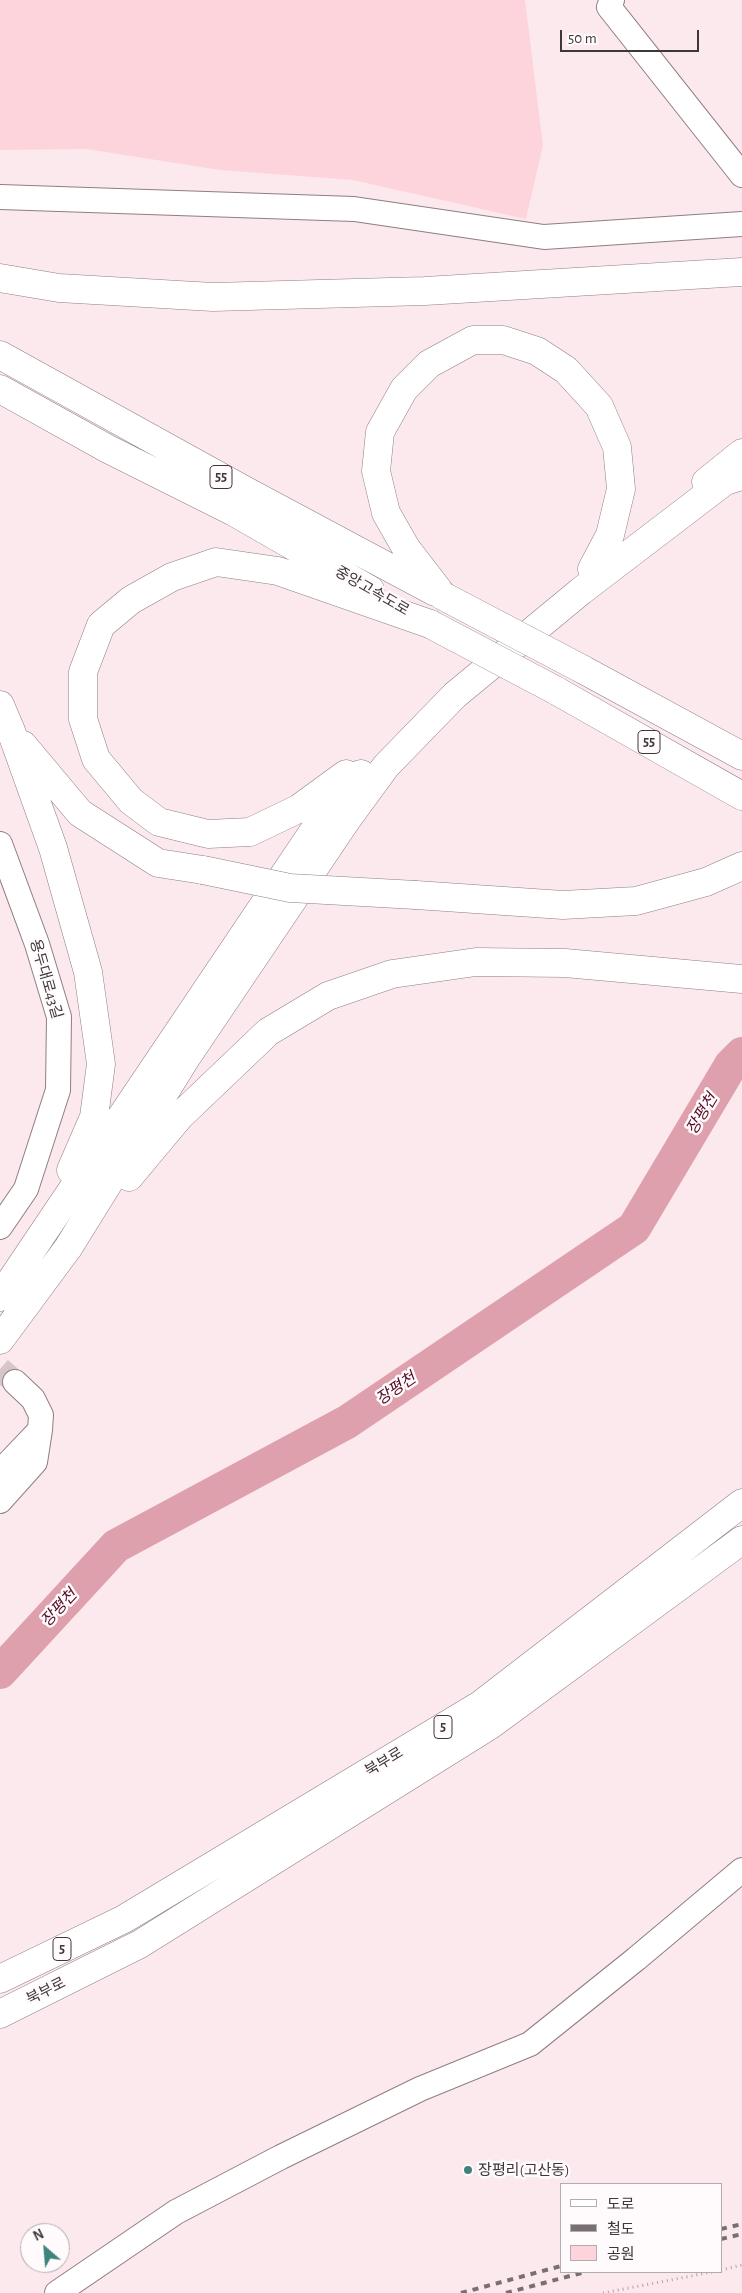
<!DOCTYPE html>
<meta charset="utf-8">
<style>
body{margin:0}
#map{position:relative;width:742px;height:2293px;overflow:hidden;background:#fce9ed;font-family:"Alegreya Sans","Noto Sans KR",sans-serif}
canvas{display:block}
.legend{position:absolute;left:560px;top:2183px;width:162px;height:90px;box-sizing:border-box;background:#fffbfc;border:1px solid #b2adae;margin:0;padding:6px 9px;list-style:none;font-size:15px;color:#3e3738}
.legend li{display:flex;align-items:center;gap:10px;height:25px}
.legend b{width:25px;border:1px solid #b2adae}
.north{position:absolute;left:20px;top:2223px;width:50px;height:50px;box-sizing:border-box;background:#fffbfc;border:1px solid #b2adae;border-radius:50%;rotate:333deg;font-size:14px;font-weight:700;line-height:20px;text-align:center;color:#3e3738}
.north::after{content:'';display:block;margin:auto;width:18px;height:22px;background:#3e847c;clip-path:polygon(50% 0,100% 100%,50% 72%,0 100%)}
.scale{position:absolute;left:560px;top:30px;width:139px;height:22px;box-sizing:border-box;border:2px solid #3e3738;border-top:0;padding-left:6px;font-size:15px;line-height:18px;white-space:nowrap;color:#3e3738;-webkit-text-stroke:4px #fffbfc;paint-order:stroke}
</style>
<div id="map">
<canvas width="742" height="2293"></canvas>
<ul class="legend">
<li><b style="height:6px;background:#fff"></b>도로</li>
<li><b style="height:6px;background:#796e70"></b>철도</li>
<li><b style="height:14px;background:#fed4dc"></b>공원</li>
</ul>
<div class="north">N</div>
<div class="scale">50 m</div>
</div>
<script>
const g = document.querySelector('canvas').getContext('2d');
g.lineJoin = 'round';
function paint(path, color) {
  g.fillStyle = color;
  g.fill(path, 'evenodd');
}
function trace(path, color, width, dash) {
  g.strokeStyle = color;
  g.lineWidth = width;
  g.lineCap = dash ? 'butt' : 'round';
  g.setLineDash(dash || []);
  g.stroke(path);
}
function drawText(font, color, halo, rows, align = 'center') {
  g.font = font + ' "Alegreya Sans","Noto Sans KR",sans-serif';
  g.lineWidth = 5;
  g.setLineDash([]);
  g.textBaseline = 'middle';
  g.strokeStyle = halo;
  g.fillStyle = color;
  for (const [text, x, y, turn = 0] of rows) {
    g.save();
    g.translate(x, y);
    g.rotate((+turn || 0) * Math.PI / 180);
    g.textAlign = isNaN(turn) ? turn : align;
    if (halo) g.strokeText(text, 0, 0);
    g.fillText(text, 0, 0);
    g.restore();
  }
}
paint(new Path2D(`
 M0,0H525L543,145L526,219L353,180L220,170L86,149L0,150Z`), '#fed4dc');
trace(new Path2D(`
 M0,1672L116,1546L347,1422L634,1228L731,1065L742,1054`), '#dea0ad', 34);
trace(new Path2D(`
 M0,1369L15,1382`), '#d6c5c9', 24, [24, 12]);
const minor = new Path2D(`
 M612,0L609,7L742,175
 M0,197L354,209L544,237L742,224
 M0,844L37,944L59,1017L58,1090L26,1189L0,1227
 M0,1472L40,1430
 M0,1501L35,1462L40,1430L41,1415L33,1399L15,1382
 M57,2293L176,2212L281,2157L420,2089L530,2044L636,1959L742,1870`);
const highway = new Path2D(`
 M0,278L59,288L213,297L425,291L742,272
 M0,355L246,491L435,592
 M0,389L108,449L234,512L370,590
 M706,482L742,453
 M443,596L406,548L386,513L376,471L380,432L404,389L429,364L473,340H503L537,351L566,370L599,406L617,447L621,489L610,535L592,569
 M582,669L742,756
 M555,690L742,796
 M0,705L11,731L53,848L88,972L101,1064L94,1117L71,1170
 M23,745L80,813L158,863L203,870
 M346,774L298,809L250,832L208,834L159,822L131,801L96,759L83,719V672L101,625L131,600L172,577L216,562L278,571L430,624
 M416,895L563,905L636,901L706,882L742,866
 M129,1177L180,1116L268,1032L328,996L392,974L476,962L565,963L742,979
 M0,1297L325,814L361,774
 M0,1340L68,1248L184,1061L348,818L386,766L455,695L581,591L725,481L742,476
 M0,1979L124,1919L480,1705L742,1503
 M0,2014L140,1944L489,1726L742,1540`);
trace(minor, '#8f7e82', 26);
trace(highway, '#8f7e82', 29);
trace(new Path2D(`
 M721,2270L742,2265
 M603,2293L712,2272`), '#b0a2a5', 3, [1, 4]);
trace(minor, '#fff', 24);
trace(highway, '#fff', 28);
trace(new Path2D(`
 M721,2229L742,2224
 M721,2239L742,2234
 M461,2293L561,2266
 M506,2293L585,2272`), '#796e70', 4, [6, 6]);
const highwayBridge = new Path2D(`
 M443,596L582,669
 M430,624L555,690
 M203,870L290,888L416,895`);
trace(highwayBridge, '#8f7e82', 29, []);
trace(highwayBridge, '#fff', 28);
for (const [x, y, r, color] of [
 [468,2170,5,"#3e847c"]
]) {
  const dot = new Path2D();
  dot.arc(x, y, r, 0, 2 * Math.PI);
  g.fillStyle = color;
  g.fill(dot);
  trace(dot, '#fffbfc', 2);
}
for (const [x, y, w] of [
 [221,477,22],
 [649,742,22],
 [443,1727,18],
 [62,1949,18]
]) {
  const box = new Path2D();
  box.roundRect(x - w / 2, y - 11.5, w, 23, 4);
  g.fillStyle = '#fffbfc';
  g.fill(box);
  trace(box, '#3e3738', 1);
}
drawText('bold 14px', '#3e3738', null, [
 ["55",221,477],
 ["55",649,742],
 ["5",443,1727],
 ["5",62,1949]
]);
drawText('15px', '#3e3738', '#fffbfc', [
 ["중앙고속도로",372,591,30],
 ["용두대로43길",46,979,74],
 ["북부로",384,1762,-31],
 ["북부로",46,1991,-27]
]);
drawText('15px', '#3e3738', '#fffbfc', [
 ["장평리(고산동)",478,2170]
], 'left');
drawText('italic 16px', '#550b26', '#fffbfc', [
 ["장평천",702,1114,-59],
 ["장평천",396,1389,-34],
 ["장평천",59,1608,-47]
]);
</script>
